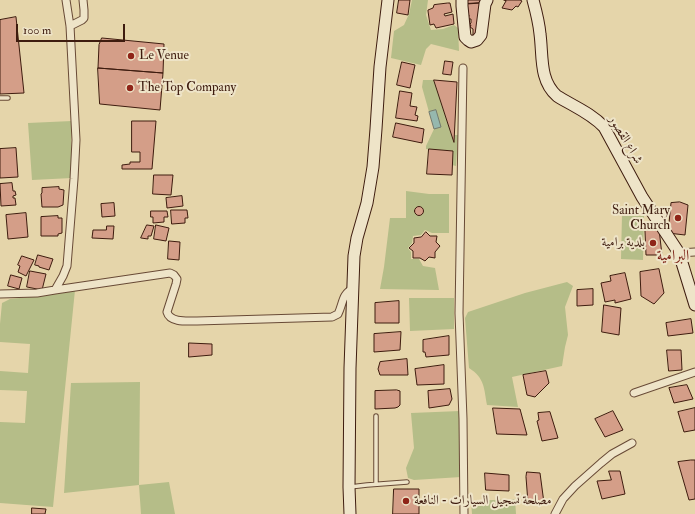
<!DOCTYPE html>
<meta charset="utf-8">
<style>
body{margin:0}
#map{position:relative;width:695px;height:514px;overflow:hidden;background:#e5d5aa;font-family:"IM FELL Double Pica",serif}
canvas{display:block}
.scale{position:absolute;left:16px;top:24px;width:109px;height:18px;box-sizing:border-box;border:2px solid #3e1c0f;border-top:0;padding-left:5px;font-size:12px;line-height:14px;white-space:nowrap;color:#3e1c0f;-webkit-text-stroke:3px #eee4c8;paint-order:stroke}
</style>
<div id="map">
<canvas width="695" height="514"></canvas>
<div class="scale">100 m</div>
</div>
<script>
const g = document.querySelector('canvas').getContext('2d');
g.lineJoin = 'round';
function paint(path, color) {
  g.fillStyle = color;
  g.fill(path, 'evenodd');
}
function trace(path, color, width, dash) {
  g.strokeStyle = color;
  g.lineWidth = width;
  g.lineCap = dash ? 'butt' : 'round';
  g.setLineDash(dash || []);
  g.stroke(path);
}
function drawText(font, color, halo, rows, align = 'center') {
  g.font = font + ' "IM FELL Double Pica",Amiri,serif';
  g.lineWidth = 4;
  g.setLineDash([]);
  g.textBaseline = 'middle';
  g.strokeStyle = halo;
  g.fillStyle = color;
  for (const [text, x, y, turn = 0] of rows) {
    g.save();
    g.translate(x, y);
    g.rotate((+turn || 0) * Math.PI / 180);
    g.textAlign = isNaN(turn) ? turn : align;
    if (halo) g.strokeText(text, 0, 0);
    g.fillText(text, 0, 0);
    g.restore();
  }
}
paint(new Path2D(`
 M412,0H428L426,15L431,30L443,29L454,25L458,28L459,51L431,44L426,49L421,65L391,58L394,31L404,25L409,14Z
 M423,80H434L454,141V135H458L456,166L452,165L453,151L426,149V146L434,129L440,127L436,111L429,112L422,87Z
 M72,121L71,142L72,178L32,180L28,123Z
 M406,191L429,194H449V233H432L425,230L421,235L413,236L412,243L408,248L411,252V259H419L423,266L435,268L439,290L380,289L384,267L390,218H406Z
 M622,215L644,216L643,260L621,259Z
 M567,282L573,286L565,307L568,335L565,347L562,366L512,377L518,407L487,405C484,389 485,378 469,368L465,318L468,312L525,293Z
 M75,290L53,507L0,503V422L25,423L27,391L0,390V371L28,373L30,344L0,342V324L2,303L10,299L48,295Z
 M409,298H454V329L410,331Z
 M140,382L139,485L169,482L175,514H141L139,485L64,493L71,383Z
 M460,411L461,477L414,480L408,478L406,468L414,448L411,413Z
 M515,499L516,514H472L471,501Z`), '#b5bd88');
const water = new Path2D(`
 M436,110L441,127L434,129L429,112Z`);
paint(water, '#96b8ae');
trace(water, '#737a6e', 1);
const building = new Path2D(`
 M399,0H410L408,15L397,13Z
 M465,0H482L481,3L466,4Z
 M504,0H520L522,1L518,7L516,6L512,10L502,8L506,1Z
 M448,3H450L452,12L444,14L445,16L453,14L454,24L436,28L434,24L430,25L428,11V10L433,8L434,5Z
 M481,3L478,37H473V29L470,27L471,25H469L471,23V19H468L469,15L467,14L468,11H466V4Z
 M16,17L24,93L0,94V20Z
 M102,38L164,44L163,73L98,68L99,45Z
 M445,61L453,62L451,75L443,74Z
 M402,62L415,65L410,88L397,85Z
 M98,68L163,73L160,110L100,104Z
 M434,80L457,82L454,142Z
 M400,91L412,93L410,106L417,107L415,115L418,116L417,121L396,118Z
 M132,121H156L152,169H122V165L130,164V162H140V152H132Z
 M396,123L424,129L422,143L393,137Z
 M16,148L18,177L0,178V149Z
 M429,149L453,151L452,175L427,174Z
 M154,175H173L171,195L153,194Z
 M12,183L13,191H15L16,195L13,196V198H15L16,205L1,206L0,184Z
 M59,187V189L64,190L63,205L58,207H42L41,194L42,193V188Z
 M182,196L183,206L167,208L166,198Z
 M680,202L688,205L685,235L668,233L671,203Z
 M114,203L115,216L102,217L101,204Z
 M414.5 211a4.5 4.5 0 1 1 9 0a4.5 4.5 0 1 1-9 0Z
 M171,210H187L188,218H185V223L172,224Z
 M151,211H167L168,217H164V222L153,223V217H151Z
 M26,213L28,237L8,239L6,215Z
 M58,216V218H62V233L58,234V236H41V217Z
 M147,225L154,226L151,236H148V239L141,238Z
 M156,225L169,228L166,241L154,239Z
 M107,226H114L113,239L92,238L93,230H106Z
 M650,228L659,229L662,255H646L645,231Z
 M426,232L430,236H437L436,242L440,246L435,252V258L429,257L425,261L420,258H413V251L409,248L414,243V238L421,237Z
 M169,241L180,242L179,260L168,259Z
 M38,255L53,259L49,270L39,267V266L35,265Z
 M22,256L34,260L26,276L18,272L20,266L18,265Z
 M659,269L664,293L654,304L641,296L640,272Z
 M30,271L46,274L42,290L27,287Z
 M625,273L631,299L615,303V300L605,302L601,283L611,281L610,276Z
 M11,275L22,278L19,289L8,286Z
 M593,289V305L577,306V290Z
 M399,301V323H375V303Z
 M604,305L621,308L619,335L602,332Z
 M691,319L693,333L668,336L666,323Z
 M401,332L400,350L374,352V334Z
 M449,336V355L426,357L425,352H423V340Z
 M189,343L212,344V355L189,357Z
 M667,350H681L682,370L669,371Z
 M407,359L408,375H380L378,369L380,362Z
 M444,365V384L417,385L415,369Z
 M546,371L549,383L535,397L527,395L523,375Z
 M687,385L693,399L674,403L669,388Z
 M450,389L452,399L449,405L429,408L428,391Z
 M397,390L400,391V405L398,407L395,408L375,409V391Z
 M493,408L520,409L527,435L497,434Z
 M695,408V430L684,432L678,412Z
 M613,411L623,430L605,437L595,419Z
 M550,412L558,438L542,441L537,421L539,420L538,413Z
 M691,460H695V499L689,500L678,462Z
 M609,471H620L625,494L602,499L597,481L611,480Z
 M527,472L540,473L544,503H528L526,477Z
 M485,473L509,475V491L486,490Z
 M394,489H419V514H393Z
 M32,508L46,509L45,514H32Z`);
paint(building, '#d49e88');
trace(building, '#3e1c0f', 1);
const lane = new Path2D(`
 M0,98H8
 M376,484V416
 M350,487L367,485L407,482`);
const street = new Path2D(`
 M70,26L82,20L84,18V10L83,0
 M463,68L459,313L463,419L464,514
 M679,253L695,252
 M55,290L170,273L174,275L177,279L176,284L167,312C170,323 188,321 197,321L332,317L338,314C343,304 342,293 353,289
 M0,294L37,293L55,290L63,276L67,266L74,179L76,140L70,26L66,0
 M634,393L695,372
 M555,514L563,499L575,486L601,463L612,454L632,443`);
const secondary = new Path2D(`
 M462,0V6L465,37L468,40L471,42L477,40L481,35L485,4L487,0
 M533,0C536,11 539,23 540,34C543,56 539,80 557,96C573,106 591,113 604,127L642,197L679,253L695,305
 M350,514L349,487L350,368L354,256L357,238L367,203L373,167L376,129L380,67L388,0`);
trace(lane, '#684a36', 5.5);
trace(street, '#684a36', 9);
trace(secondary, '#3e1c0f', 13);
trace(lane, '#eee4c8', 3.5);
trace(street, '#eee4c8', 7);
trace(secondary, '#eee4c8', 11);
for (const [x, y, r, color] of [
 [131,56,4,"#8f2418"],
 [130,88,4,"#8f2418"],
 [678,218,4,"#8f2418"],
 [653,243,4,"#8f2418"],
 [406,501,4,"#8f2418"]
]) {
  const dot = new Path2D();
  dot.arc(x, y, r, 0, 2 * Math.PI);
  g.fillStyle = color;
  g.fill(dot);
  trace(dot, '#eee4c8', 1.5);
}
drawText('13px', '#3e1c0f', '#eee4c8', [
 ["Le Venue",139,56],
 ["The Top Company",138,88],
 ["Saint Mary",670,211,"right"],
 ["Church",670,226,"right"],
 ["بلدية برامية",645,243,"right"],
 ["مصلحة تسجيل السيارات - النافعة",414,501]
], 'left');
drawText('13px', '#3e1c0f', '#eee4c8', [
 ["شراع القصور",625,140,59]
]);
drawText('15px', '#7a1f14', '#eee4c8', [
 ["البرامية",673,257]
]);
</script>
